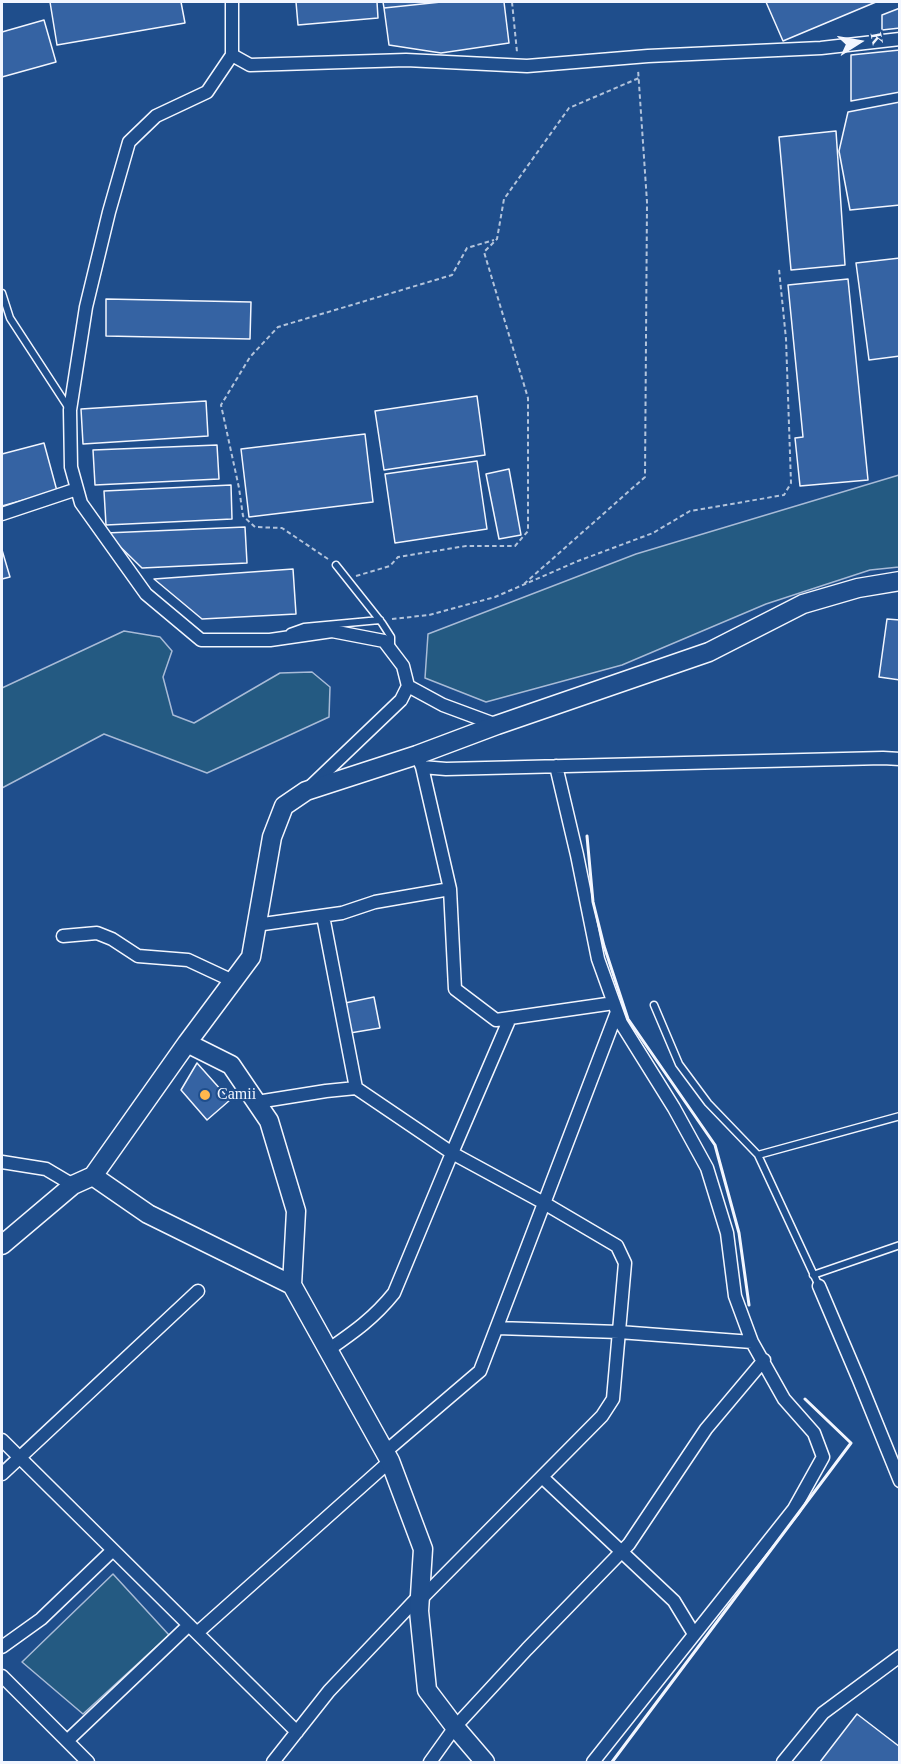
<!DOCTYPE html>
<style>
body{margin:0}
#map{position:relative;width:901px;height:1764px;overflow:hidden;background:#1f4e8c;font-family:"Times New Roman",serif}
canvas{display:block}
.frame{position:absolute;inset:0;border:3px solid #f2f6ff;pointer-events:none}
.north{position:absolute;left:829px;top:12px;width:60px;height:60px;-webkit-text-stroke:4px #1f4e8c;paint-order:stroke;rotate:79deg;font-size:16px;font-weight:700;line-height:24px;text-align:center;color:#f2f6ff}
.north::after{content:'';display:block;margin:auto;width:21px;height:27px;background:#f2f6ff;clip-path:polygon(50% 0,100% 100%,50% 72%,0 100%)}
</style>
<div id="map">
<canvas width="901" height="1764"></canvas>
<div class="frame"></div>
<div class="north">K</div>
</div>
<script>
const g = document.querySelector('canvas').getContext('2d');
g.lineJoin = 'round';
function paint(path, color) {
  g.fillStyle = color;
  g.fill(path, 'evenodd');
}
function trace(path, color, width, dash) {
  g.strokeStyle = color;
  g.lineWidth = width;
  g.lineCap = dash ? 'butt' : 'round';
  g.setLineDash(dash || []);
  g.stroke(path);
}
function drawText(font, color, halo, rows, align = 'center') {
  g.font = font + ' "Times New Roman",serif';
  g.lineWidth = 4.5;
  g.setLineDash([]);
  g.textBaseline = 'middle';
  g.strokeStyle = halo;
  g.fillStyle = color;
  for (const [text, x, y, turn = 0] of rows) {
    g.save();
    g.translate(x, y);
    g.rotate((+turn || 0) * Math.PI / 180);
    g.textAlign = isNaN(turn) ? turn : align;
    if (halo) g.strokeText(text, 0, 0);
    g.fillText(text, 0, 0);
    g.restore();
  }
}
const green = new Path2D(`
 M899,475V567L870,570L766,604L622,665L486,702L425,678L428,634L636,554Z
 M124,631L160,637L172,651L163,677L173,715L194,723L280,673L312,672L330,687L329,717L207,773L104,734L2,788V688Z
 M113,1574L169,1635L83,1714L22,1662Z`);
paint(green, '#245a82');
trace(green, '#a8bbd7', 1.5);
const building = new Path2D(`
 M50,2H181L185,23L57,45Z
 M296,2H377L378,18L298,25Z
 M383,2H441L384,8Z
 M441,2H504L509,43L441,53L389,45L384,8Z
 M766,2H876L783,41Z
 M900,8V28L882,30V15Z
 M44,20L56,62L2,77V32Z
 M900,50V92L851,101V55Z
 M900,102V205L850,210L839,151L848,112Z
 M836,131L845,265L791,270L779,137Z
 M900,258V356L869,360L856,263Z
 M848,279L868,480L800,486L795,438L803,437L788,285Z
 M106,299L251,302L250,339L106,336Z
 M477,396L485,455L384,470L375,411Z
 M206,401L208,436L83,444L81,409Z
 M365,434L373,502L249,517L241,449Z
 M44,443L57,491L2,506V454Z
 M217,445L219,479L95,485L93,450Z
 M477,461L487,529L395,543L385,474Z
 M509,469L521,535L499,539L486,474Z
 M231,485L232,519L106,525L104,491Z
 M245,527L247,563L142,568L106,533Z
 M2,550L10,577L2,579Z
 M293,569L296,614L202,619L154,579Z
 M887,619L900,620V680L879,677Z
 M374,997L380,1028L350,1033L345,1003Z
 M197,1063L230,1100L207,1120L181,1090Z
 M857,1714L900,1747V1762H820Z`);
paint(building, '#3563a3');
trace(building, '#f2f6ff', 1.5);
const lane = new Path2D(`
 M2,293L10,318L68,407
 M336,565L382,623L391,637V648
 M290,632L304,627L380,620
 M654,1005L679,1064L708,1103L758,1155L819,1286
 M758,1155L900,1116
 M813,1275L900,1245`);
const street = new Path2D(`
 M232,2V55L207,92L156,116L129,142L109,212L86,307L70,410L71,467L81,503L146,594L201,640H270L332,631L384,641L403,666L408,686L401,700L311,786
 M232,55L250,65L406,60L527,66L648,56L821,48L900,39
 M2,514L77,489
 M408,686L443,705L497,725
 M417,755L422,767L446,769L883,758L900,759
 M556,766L577,855L598,959L621,1023L674,1108L707,1168L727,1233L735,1296L752,1342L784,1399L814,1433L823,1457L794,1509L593,1762
 M422,767L450,889L455,989L496,1020L614,1003
 M323,916L356,1088
 M256,925L342,913L375,902L450,889
 M63,936L97,933L112,939L138,956L188,960L233,981
 M257,1102L326,1091L356,1088L452,1153L394,1293C374,1318 354,1332 328,1350
 M2,1162L46,1169L73,1185
 M819,1286L859,1380L900,1481
 M497,1328L619,1332L752,1342
 M2,1440L297,1732
 M385,1452L480,1371L617,1012
 M2,1474L198,1291
 M542,1477L674,1601L694,1634
 M420,1600L602,1416L613,1399L625,1263L617,1246L544,1203L452,1153L510,1018
 M197,1633L390,1461
 M2,1647L41,1619L113,1550
 M2,1676L88,1762
 M67,1741L189,1625
 M273,1762L329,1691L421,1594
 M430,1762L455,1727L527,1649L629,1544L706,1429L764,1360
 M783,1762L823,1713L900,1656`);
const secondary = new Path2D(`
 M93,1176L148,1214L292,1285
 M2,1245L73,1185L93,1176L187,1043
 M485,1762L455,1727L427,1690L419,1611L423,1549L390,1461L292,1285L296,1211L269,1121L231,1065L187,1043L251,957L272,837L284,806L306,791L417,755L497,725L709,652L803,604L858,588L900,581`);
trace(lane, '#f2f6ff', 9);
trace(street, '#f2f6ff', 15);
trace(secondary, '#f2f6ff', 21);
trace(new Path2D(`
 M512,2L517,52
 M328,559L282,528L255,527L243,516L239,488L221,405L250,357L278,327L452,275L467,248L494,240
 M356,576L390,566L398,557L466,546H515L528,531V398L484,252L497,239L504,199L569,108L639,78
 M524,584L645,477L647,202L638,69
 M392,619L429,615L495,597L578,561L653,533L690,511L784,495L791,483L786,339L779,269`), '#b3c4dc', 2, [4.5, 3]);
trace(lane, '#1f4e8c', 6);
trace(street, '#1f4e8c', 12);
trace(secondary, '#1f4e8c', 18);
trace(new Path2D(`
 M587,836L593,902L604,946L628,1019L715,1145L739,1233L749,1305
 M612,1762L851,1443L805,1399`), '#f2f6ff', 3);
for (const [x, y, r, color] of [
 [205,1095,6,"#ffb74d"]
]) {
  const dot = new Path2D();
  dot.arc(x, y, r, 0, 2 * Math.PI);
  g.fillStyle = color;
  g.fill(dot);
  trace(dot, '#1f4e8c', 2);
}
drawText('16px', '#f2f6ff', '#1f4e8c', [
 ["Camii",217,1095]
], 'left');
</script>
